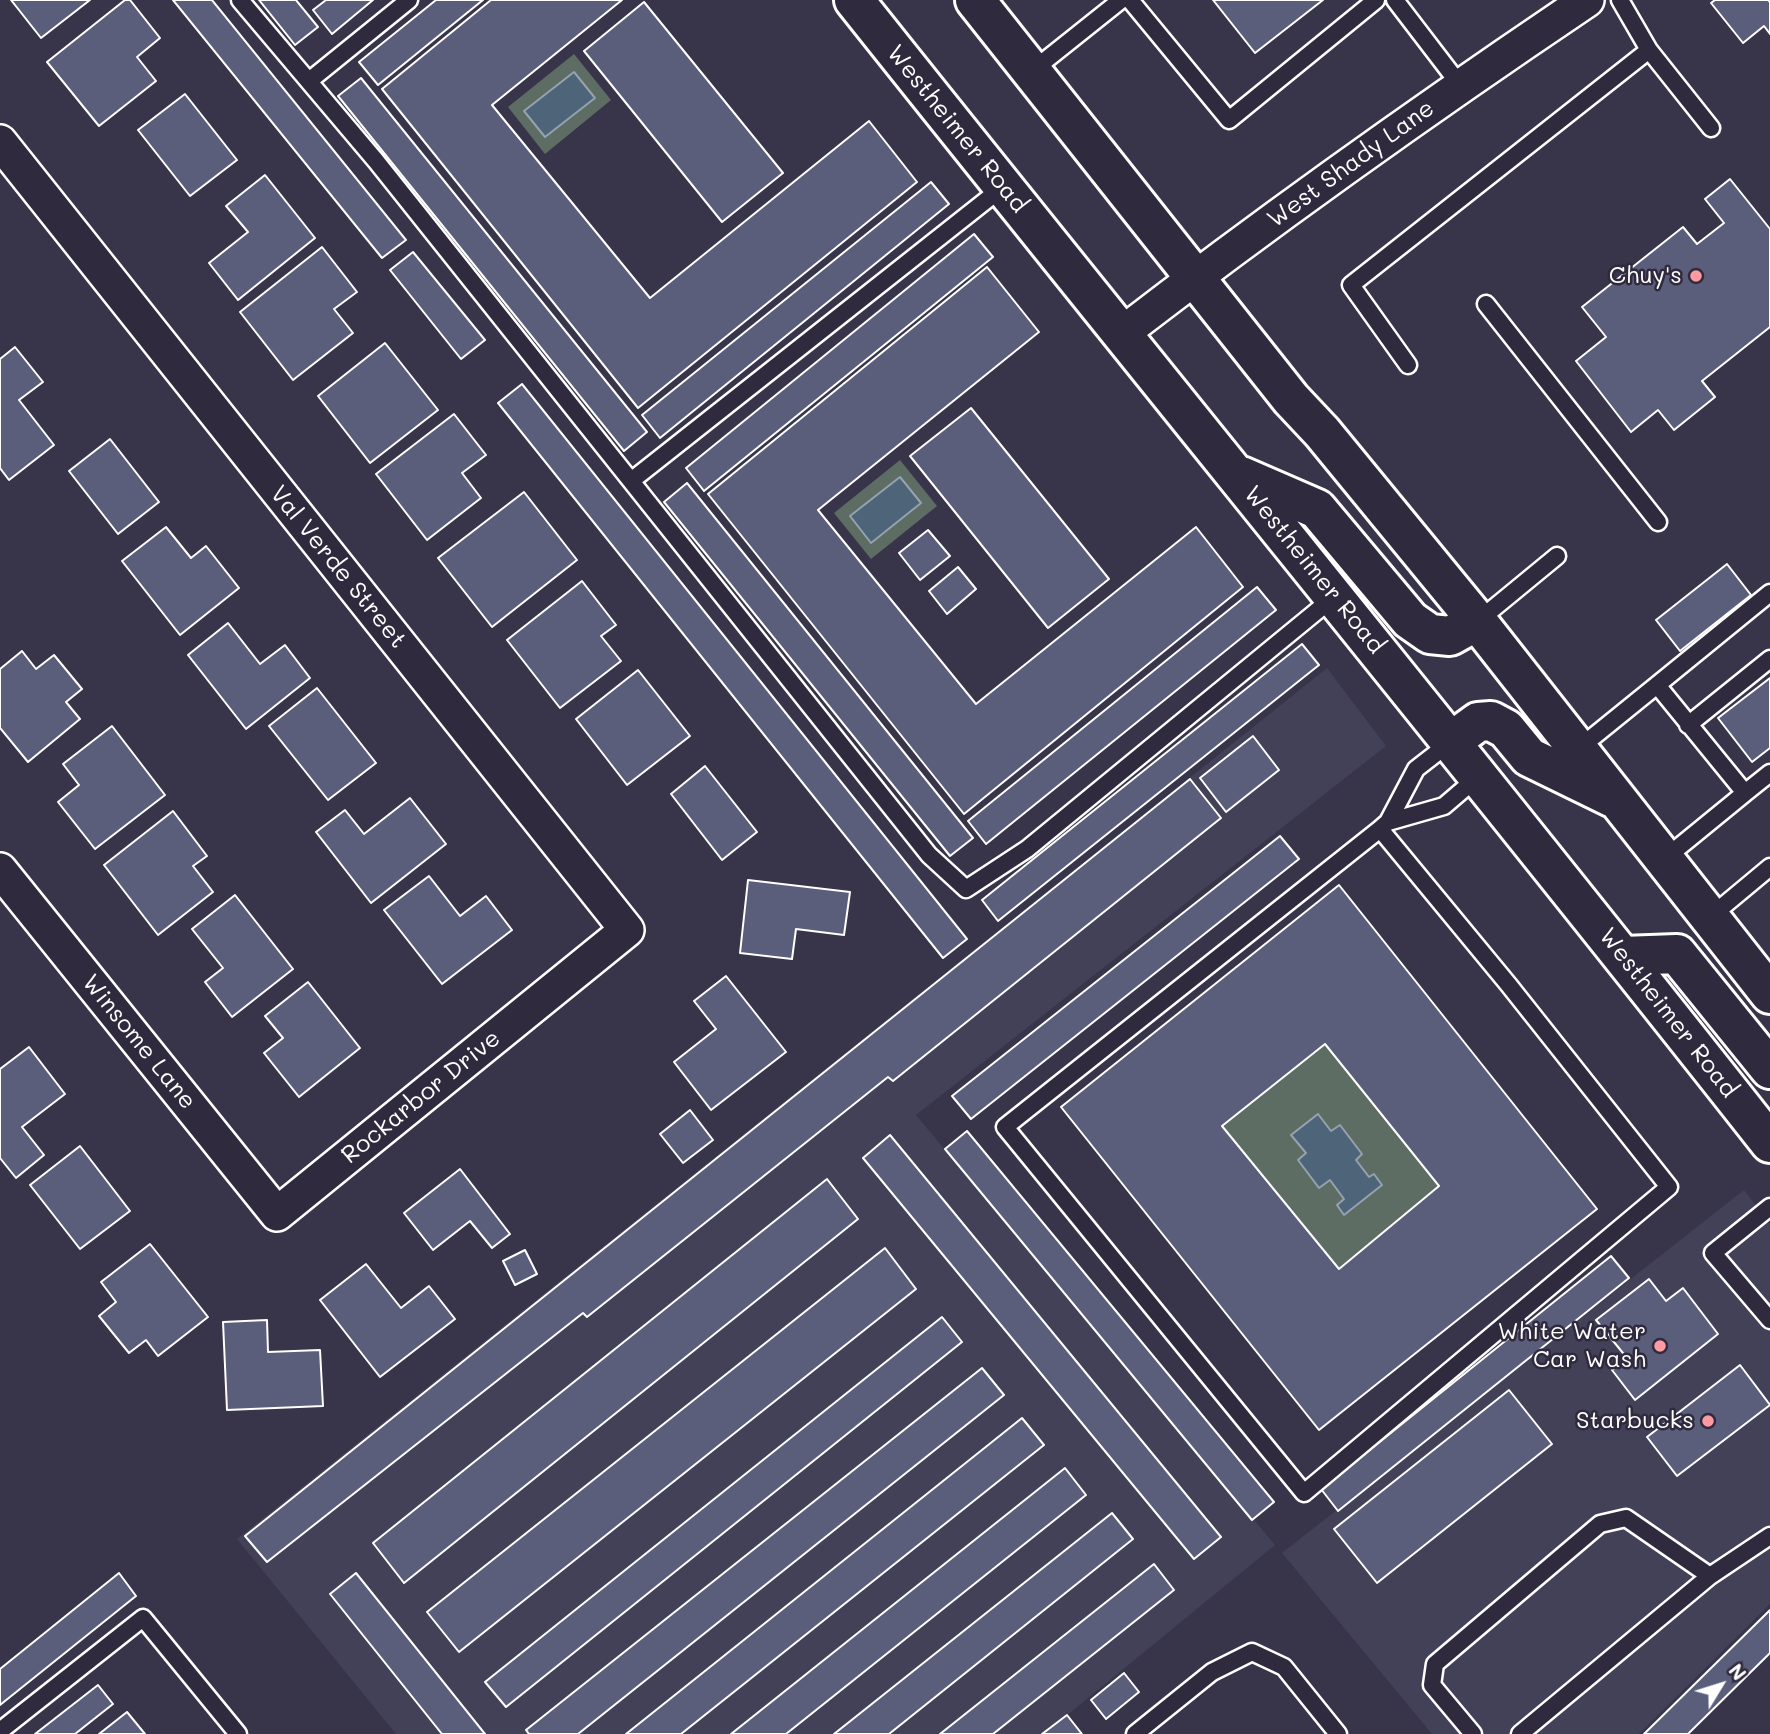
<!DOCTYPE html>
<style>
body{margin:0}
#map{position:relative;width:1770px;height:1734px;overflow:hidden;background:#383449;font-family:Mali,sans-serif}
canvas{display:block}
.north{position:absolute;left:1686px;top:1650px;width:70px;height:70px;-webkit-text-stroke:5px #2f2a3d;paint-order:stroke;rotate:52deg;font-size:19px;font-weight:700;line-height:28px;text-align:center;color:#fff}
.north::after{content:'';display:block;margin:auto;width:24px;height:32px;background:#fff;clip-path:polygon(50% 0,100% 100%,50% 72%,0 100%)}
</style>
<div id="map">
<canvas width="1770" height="1734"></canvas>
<div class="north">N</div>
</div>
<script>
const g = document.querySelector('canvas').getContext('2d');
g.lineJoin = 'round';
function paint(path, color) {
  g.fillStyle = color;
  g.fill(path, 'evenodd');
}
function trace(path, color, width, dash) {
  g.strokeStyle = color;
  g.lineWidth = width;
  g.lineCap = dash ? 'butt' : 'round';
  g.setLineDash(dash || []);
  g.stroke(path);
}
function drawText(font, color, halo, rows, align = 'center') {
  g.font = font + ' Mali,sans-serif';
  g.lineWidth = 5;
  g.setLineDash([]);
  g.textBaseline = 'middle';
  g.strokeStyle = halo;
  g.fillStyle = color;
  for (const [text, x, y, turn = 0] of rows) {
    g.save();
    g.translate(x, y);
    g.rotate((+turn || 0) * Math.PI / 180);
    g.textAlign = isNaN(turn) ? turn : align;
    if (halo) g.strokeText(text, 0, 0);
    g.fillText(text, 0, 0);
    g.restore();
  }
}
paint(new Path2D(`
 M1327,668L1386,746L916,1115L1275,1545L1044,1734H396L237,1539Z
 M1744,1190L1770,1224V1604L1639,1734H1432L1282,1553Z`), '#424158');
paint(new Path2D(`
 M574,54L611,100L545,154L508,107Z
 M900,460L937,506L871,559L834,513Z
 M1325,1044L1439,1186L1339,1269L1222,1126Z`), '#5e6d64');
const water = new Path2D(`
 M574,72L595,98L545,137L524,111Z
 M900,477L921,503L871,543L850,516Z
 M1318,1114L1331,1131L1340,1125L1362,1154L1356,1160L1369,1177L1374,1174L1382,1185L1344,1215L1337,1205L1344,1199L1330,1180L1319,1188L1298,1160L1306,1153L1291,1135Z`);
paint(water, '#4e6479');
trace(water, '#95a2af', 2);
const building = new Path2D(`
 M11,0H90L41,38Z
 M125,0H130L160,38L137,57L156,81L99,126L47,62Z
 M173,0H212L406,240L382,258Z
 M259,0H296L318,27L295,45Z
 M326,0H373L332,34L313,10Z
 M436,0H483L378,85L359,62Z
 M491,0H622L492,105L650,298L869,121L917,182L638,408L382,89Z
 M1213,0H1323L1255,53Z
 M1715,0H1768L1770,2V34L1764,26L1743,43L1711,3Z
 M644,2L783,173L722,222L584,51Z
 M361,78L647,432L624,451L338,96Z
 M185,94L237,160L190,196L138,130Z
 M265,175L315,238L238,300L209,263L248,232L226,206Z
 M1730,179L1770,229V327L1702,381L1715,397L1674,430L1658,410L1631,432L1576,361L1606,337L1582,307L1683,227L1697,244L1724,223L1705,199Z
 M931,182L949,204L660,438L642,415Z
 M974,234L993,257L704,491L686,468Z
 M322,247L357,292L334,309L353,333L293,380L240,312Z
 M413,252L485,340L461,359L390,270Z
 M987,267L1039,332L818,510L976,704L1196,527L1243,587L964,814L708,494Z
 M385,343L438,410L370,463L318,396Z
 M15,347L43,382L19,400L54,445L9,480L0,468V359Z
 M522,384L967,939L943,958L498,403Z
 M971,408L1109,579L1048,628L910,456Z
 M454,414L486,455L462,473L481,498L427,540L376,474Z
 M110,439L159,502L118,534L69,471Z
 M687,483L973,838L950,856L664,502Z
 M524,492L577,560L492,627L438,558Z
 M166,527L191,558L206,546L239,588L180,635L122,561Z
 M928,530L950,556L920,580L899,553Z
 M1727,564L1751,595L1680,651L1656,620Z
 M958,567L976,589L947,614L929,591Z
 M582,581L616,625L601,636L621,661L560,708L507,640Z
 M1257,587L1276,610L986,844L968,821Z
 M228,623L260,664L285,645L310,678L246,729L188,655Z
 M1302,644L1319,665L998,921L982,900Z
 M22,651L36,669L54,655L82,689L66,702L80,719L28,762L0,728V669Z
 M638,670L690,736L627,785L576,719Z
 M1770,678V748L1752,762L1718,718Z
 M317,688L376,763L328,800L269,726Z
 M112,726L165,795L95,849L58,802L79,785L63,764Z
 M1253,736L1279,770L1226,812L1200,778Z
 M705,766L757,832L722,860L671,794Z
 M1190,779L1221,818L893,1081L888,1077L587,1317L583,1313L267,1562L245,1536Z
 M410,798L446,844L371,903L316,832L345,810L364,834Z
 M173,811L207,856L193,866L213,892L158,935L104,865Z
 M1280,836L1299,859L971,1119L952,1096Z
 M429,876L460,916L486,896L512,930L442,984L384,910Z
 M748,880L850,892L844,935L796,929L792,959L740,953Z
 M1339,885L1597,1209L1319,1430L1061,1107ZM1325,1044L1439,1186L1339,1269L1222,1126Z
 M235,895L293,969L232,1017L205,982L223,968L192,929Z
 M726,976L786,1052L711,1110L674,1062L716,1029L694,1001Z
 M308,982L360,1048L299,1097L264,1053L283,1038L265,1016Z
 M29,1047L65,1094L22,1127L44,1155L16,1178L0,1158V1069Z
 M690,1110L713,1140L683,1163L660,1134Z
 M967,1131L1274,1502L1252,1520L945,1149Z
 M890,1135L1221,1537L1194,1559L863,1158Z
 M80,1146L130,1211L80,1249L30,1185Z
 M460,1169L510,1234L492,1248L470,1221L433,1250L404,1213Z
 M827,1179L858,1219L404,1583L373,1543Z
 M150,1244L208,1317L158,1356L146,1340L129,1353L99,1316L116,1302L101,1282Z
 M885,1248L916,1289L459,1652L427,1612Z
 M525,1250L537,1274L515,1285L503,1261Z
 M1611,1256L1629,1278L1338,1511L1321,1489Z
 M366,1264L401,1308L429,1286L455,1319L380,1377L320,1300Z
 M1649,1279L1666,1301L1683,1288L1718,1334L1635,1400L1612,1370L1627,1358L1596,1320Z
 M942,1317L962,1342L506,1707L485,1682Z
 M267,1320L268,1352L320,1350L323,1406L227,1410L223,1322Z
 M1740,1365L1770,1405L1677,1476L1647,1437Z
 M982,1368L1004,1395L578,1734H529L526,1730Z
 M1509,1390L1552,1444L1377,1583L1334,1529Z
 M1022,1418L1044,1445L681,1734H626Z
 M1065,1468L1086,1495L786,1734H731Z
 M1112,1513L1133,1539L889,1734H834Z
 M1154,1564L1174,1590L993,1734H940Z
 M119,1573L136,1596L0,1705V1669Z
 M356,1573L485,1734H442L330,1594Z
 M1770,1610V1653L1688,1734H1644Z
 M1124,1673L1139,1692L1106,1719L1091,1700Z
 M98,1685L113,1704L75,1734H35Z
 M127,1712L145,1734H99Z
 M1067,1715L1082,1734H1042Z`);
paint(building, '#5b5e7b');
trace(building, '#fff', 2);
const service = new Path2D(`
 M240,0L376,161L929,855L966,889L1027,849L1334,597
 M1130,0L1229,120L1376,0
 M1395,0L1460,85
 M1620,0L1649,50L1711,128
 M1032,71L1121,0
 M309,81L409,0
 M1486,304L1658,522
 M1408,365L1351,285L1649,50
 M631,481L1003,187
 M1478,621L1557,556
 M1657,685L1770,593
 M1688,725L1770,659
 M1578,749L1657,685L1745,793L1663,860
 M1745,793L1770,773
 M1388,822L1416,769L1452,741
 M1380,829L1005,1127L1304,1493L1669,1187L1508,984L1380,829L1388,822L1444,806L1479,776
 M1710,917L1770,867
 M1770,1207L1713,1253L1770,1320
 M0,1731L143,1618L238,1734
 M1135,1734L1212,1672L1252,1652L1284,1667L1338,1734
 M1473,1734L1432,1685L1435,1664L1600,1524L1626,1518L1710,1576
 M1520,1734L1710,1576L1770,1536`);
const minor = new Path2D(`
 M0,142L627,930L277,1214L0,870
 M1120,335C1272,218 1428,107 1587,0`);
const primary = new Path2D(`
 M854,0C1158,382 1468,759 1770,1143
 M975,0L1291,399L1322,432L1477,621L1770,994
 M1241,476L1317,509L1410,620L1430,634L1450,636L1477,621
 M1452,741L1478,722L1491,721L1506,729L1529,757L1613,798
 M1623,956L1677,954L1770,1069`);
trace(service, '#fff', 21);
trace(minor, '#fff', 38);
trace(primary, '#fff', 44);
trace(service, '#2f2a3d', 16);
trace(minor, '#2f2a3d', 33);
trace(primary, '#2f2a3d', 38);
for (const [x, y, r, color] of [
 [1696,276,7,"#ff9aa2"],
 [1660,1346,7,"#ff9aa2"],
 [1708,1421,7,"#ff9aa2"]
]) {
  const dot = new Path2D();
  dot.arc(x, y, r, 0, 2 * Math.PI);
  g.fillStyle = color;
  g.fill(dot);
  trace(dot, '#2f2a3d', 2.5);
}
drawText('24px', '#fff', '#2f2a3d', [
 ["Westheimer Road",957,129,51],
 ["West Shady Lane",1351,164,-36],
 ["Val Verde Street",338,567,51],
 ["Westheimer Road",1314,570,51],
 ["Westheimer Road",1668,1013,52],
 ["Winsome Lane",139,1042,51],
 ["Rockarbor Drive",421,1097,-39]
]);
drawText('24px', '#fff', '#2f2a3d', [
 ["Chuy's",1682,276],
 ["White Water",1646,1332],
 ["Car Wash",1646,1360],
 ["Starbucks",1694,1421]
], 'right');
</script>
